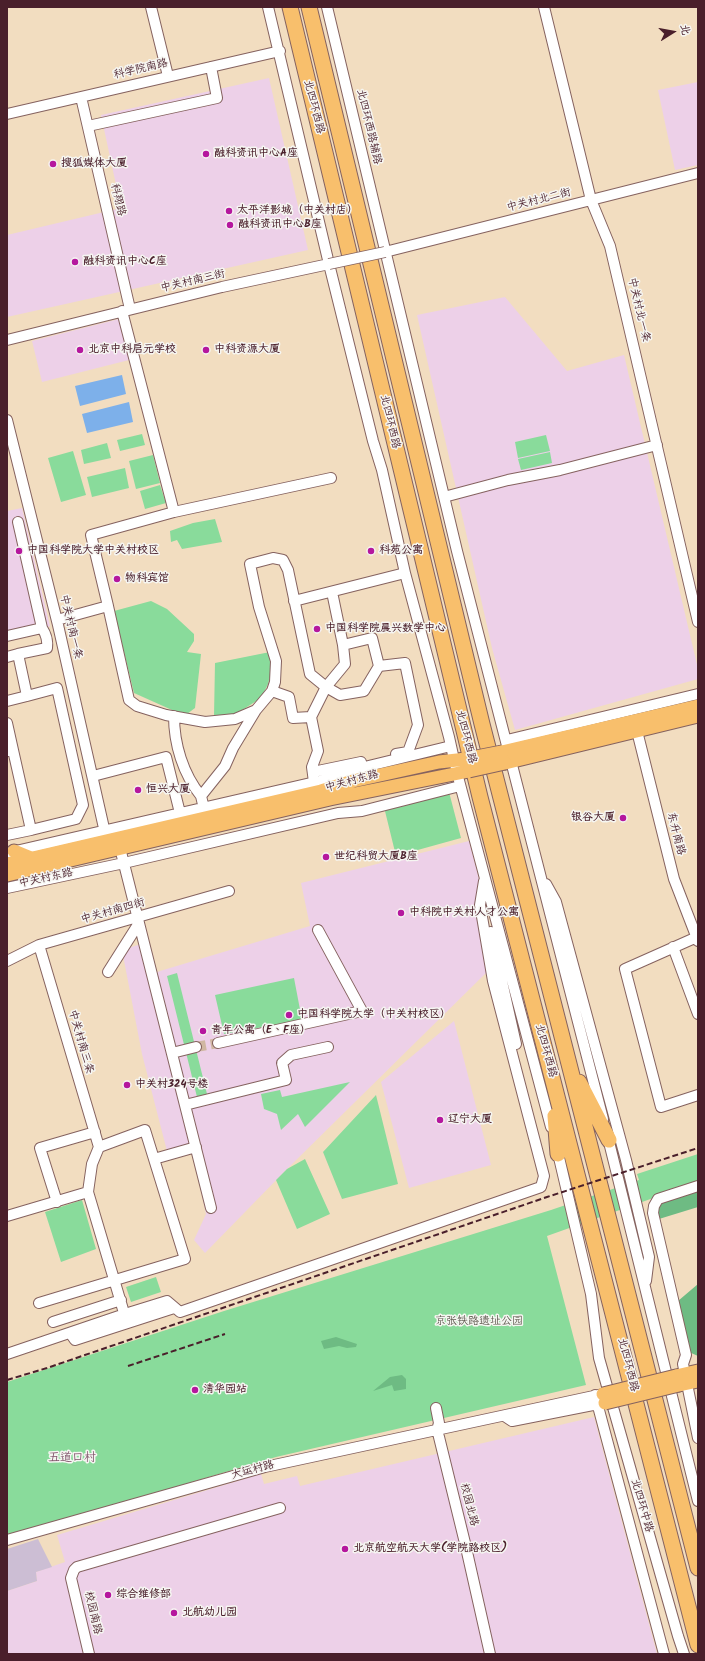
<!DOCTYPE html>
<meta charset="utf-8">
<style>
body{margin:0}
#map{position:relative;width:705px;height:1661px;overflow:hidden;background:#f2ddc0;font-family:Kalam,"LXGW WenKai TC",sans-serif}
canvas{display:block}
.frame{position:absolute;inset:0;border:8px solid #4a1f2b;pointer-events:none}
.north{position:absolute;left:653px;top:12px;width:40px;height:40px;-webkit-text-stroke:3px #f6f6f2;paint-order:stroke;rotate:79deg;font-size:11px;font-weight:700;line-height:16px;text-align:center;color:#4a1f2b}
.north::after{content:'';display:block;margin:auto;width:14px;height:18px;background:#4a1f2b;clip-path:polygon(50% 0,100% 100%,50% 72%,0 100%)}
</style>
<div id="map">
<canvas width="705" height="1661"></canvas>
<div class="frame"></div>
<div class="north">北</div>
</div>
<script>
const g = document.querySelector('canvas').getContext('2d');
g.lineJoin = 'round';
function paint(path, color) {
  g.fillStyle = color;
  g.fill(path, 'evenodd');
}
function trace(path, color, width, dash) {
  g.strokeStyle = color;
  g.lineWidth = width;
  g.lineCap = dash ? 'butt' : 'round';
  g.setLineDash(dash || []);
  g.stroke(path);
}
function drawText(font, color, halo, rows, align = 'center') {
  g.font = font + ' Kalam,"LXGW WenKai TC",sans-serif';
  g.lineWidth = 3;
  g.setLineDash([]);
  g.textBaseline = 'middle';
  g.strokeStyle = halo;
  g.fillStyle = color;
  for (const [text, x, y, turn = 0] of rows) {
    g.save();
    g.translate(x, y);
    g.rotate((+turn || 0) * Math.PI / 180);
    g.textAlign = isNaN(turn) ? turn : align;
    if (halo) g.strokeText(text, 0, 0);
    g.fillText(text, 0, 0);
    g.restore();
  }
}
paint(new Path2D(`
 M269,78L308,250L7,317V235L121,208L101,115Z
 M698,82V165L675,170L658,90Z
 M505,297L567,371L624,355L698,669V679L515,730L492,648L417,315Z
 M119,319L129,360L42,382L32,341Z
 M22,508L50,626L38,633L7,640V511Z
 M469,841L479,879L477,907L488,971L287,1169L205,1253L194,1240L206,1214L192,1149L167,1151L142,1054L122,950L141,944L149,976L160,971L310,926L301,883Z
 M454,1021L491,1165L409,1188L381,1082Z
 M594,1417L657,1654H7V1591L37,1581L36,1572L65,1562L57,1535L261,1474L264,1484L297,1476L300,1486Z`), '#edd0e8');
paint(new Path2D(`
 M38,1539L52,1567L36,1572L37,1581L7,1591V1549Z`), '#ccbed4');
paint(new Path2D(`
 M142,434L145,445L120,451L117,440Z
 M546,435L550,451L518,458L515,442Z
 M107,443L111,458L84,464L81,450Z
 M73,451L86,495L61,502L48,458Z
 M550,452L552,463L521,470L518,459Z
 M153,455L160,483L136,489L129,461Z
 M125,468L129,488L92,497L87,477Z
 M160,485L166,503L145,509L140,491Z
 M215,519L222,542L182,549L177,540L171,542L170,531L193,523Z
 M151,601L167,609L194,634V641L187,652L201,654L195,708L187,714L172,710L134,693L114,611Z
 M275,651L276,654L268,684L261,698L236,714L214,716L215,663Z
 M449,792L461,838L396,856L384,807Z
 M177,973L207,1094L197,1097L167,976Z
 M294,978L302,1020L224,1034L215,995Z
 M350,1082L305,1127L298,1114L281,1130L277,1114L264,1109L261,1094L280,1090L282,1097Z
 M376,1095L398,1184L342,1199L323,1152Z
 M698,1154V1182L547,1236L586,1385L276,1457L7,1537V1382L224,1311L551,1210L639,1180L637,1174Z
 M305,1159L330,1214L297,1229L276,1180L287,1169Z
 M82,1200L96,1249L61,1262L45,1212Z
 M156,1277L161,1292L131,1302L126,1287Z`), '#89db9b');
paint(new Path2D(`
 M698,1189V1207L659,1219L657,1208L662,1201Z
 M698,1284V1356L689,1352L678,1301Z
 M336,1337L357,1344L356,1347L347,1348L339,1346L324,1349L321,1341Z
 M402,1375L406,1379V1389L394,1391L392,1385L373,1391L390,1377Z`), '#6ebb83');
paint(new Path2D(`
 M122,375L126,394L80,406L75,386Z
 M129,402L133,422L87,433L82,414Z`), '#7db0ea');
trace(new Path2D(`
 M196,1047L218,1043`), '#d0b7a2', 10, [10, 5]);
const minor = new Path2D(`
 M151,7L168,76
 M268,7L329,264L373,441L382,470L405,573L449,737L457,773L551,1127
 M327,7L457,551L603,1119
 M544,7L591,200L610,246L698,622
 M81,97L130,309
 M7,114L280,51
 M88,126L217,98L211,67
 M385,252L698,173
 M7,340L222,287L329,264
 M7,420L58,625L106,837
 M444,497L508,480L560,470L657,445
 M174,512L331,478
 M18,522L42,628
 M332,592L343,645L372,638L379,666L405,663L418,725L408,752L396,754
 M294,601L405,573
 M108,606L129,700L137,706L166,715L205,722L235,719L256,710L272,691L275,682L276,661L259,607L250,564L273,558L283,560L288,570L310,674L326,687L311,717L318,751L312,767L314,782
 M57,620L108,606L91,535L174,512L122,311
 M7,636L42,628C46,634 48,640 47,648L18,654L27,696L57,688L83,805L76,819L31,830
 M343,645L345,664L326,687L340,695L364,691L379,666
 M7,657L18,654
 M272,691L289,697L293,718L311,717
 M7,701L27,696
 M174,716C174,744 183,774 201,796
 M7,723L13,750
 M637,731L674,879L698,941
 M507,740L698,694
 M7,751L13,750L31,830L7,835
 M313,772L361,762
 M93,776L166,757L180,813
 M205,813L201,796L225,766L233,748L256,710
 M120,848L211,1208
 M7,853L328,779L352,770L451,746
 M546,884L556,902L626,1160L649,1257L646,1281
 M7,888L124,863L338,813L362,811L460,786
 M491,932L516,1044
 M697,937L625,969L661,1107L698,1095
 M39,945L99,1147
 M673,947L698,1014
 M7,961L39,945L229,891
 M108,972L139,923
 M218,1043L362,1011L318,930
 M172,1053L196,1047
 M185,1105L286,1080L282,1063L291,1055L328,1047
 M607,1134L698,1501
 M557,1149L591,1294L599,1358L678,1636L684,1654
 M698,1186L658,1199L654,1206L653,1213L686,1355L683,1364L698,1438
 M57,1202L40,1148L95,1132
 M7,1216L88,1192
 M39,1303L185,1259L154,1159
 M53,1322L121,1300
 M127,1323L88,1192L92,1164L99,1147L145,1130L154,1159L196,1147
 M70,1333L75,1340L174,1308
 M7,1354L125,1314L167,1301L180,1312L541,1187L544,1176L493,981L480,905L484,881
 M595,1395L664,1654
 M436,1408L439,1423L437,1430L439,1437L465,1543L490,1654
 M506,1417L512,1421L603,1403
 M7,1540L265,1467L603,1394
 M89,1654L71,1578L74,1570L77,1567L280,1508`);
const major = new Path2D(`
 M502,752L698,706
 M505,763L698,716
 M14,851L31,858
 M7,864L321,791L353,781L439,762L466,759
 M7,875L330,799L469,771
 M676,1376L698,1371
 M679,1385L698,1381`);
const highway = new Path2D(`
 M290,7L480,797L698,1645
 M309,7L482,724L698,1568
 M579,1082L609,1140
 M555,1116L558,1154`);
trace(minor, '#85625f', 12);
trace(major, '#85625f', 15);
trace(highway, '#85625f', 17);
trace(minor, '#fff', 10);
trace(major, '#f8bf6c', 13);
trace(highway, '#f8bf6c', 15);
trace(new Path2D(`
 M128,1366L225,1334
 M7,1380L47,1368L547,1197L698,1148`), '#4a1f2b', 2, [6, 3]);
const minorBridge = new Path2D(`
 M329,264L385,252`);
const majorBridge = new Path2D(`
 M466,759L502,752
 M469,771L505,763
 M603,1394L676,1376
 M605,1403L679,1385`);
trace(minorBridge, '#85625f', 12, []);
trace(majorBridge, '#85625f', 15, []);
trace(minorBridge, '#fff', 10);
trace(majorBridge, '#f8bf6c', 13);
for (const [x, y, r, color] of [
 [206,154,4,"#b5179e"],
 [53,164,4,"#b5179e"],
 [229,211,4,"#b5179e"],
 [230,225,4,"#b5179e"],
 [75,262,4,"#b5179e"],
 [80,350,4,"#b5179e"],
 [206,350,4,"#b5179e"],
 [19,551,4,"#b5179e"],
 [371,551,4,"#b5179e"],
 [117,579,4,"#b5179e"],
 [317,629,4,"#b5179e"],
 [138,790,4,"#b5179e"],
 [623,818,4,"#b5179e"],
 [326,857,4,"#b5179e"],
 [401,913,4,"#b5179e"],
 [289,1015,4,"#b5179e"],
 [203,1031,4,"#b5179e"],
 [127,1085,4,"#b5179e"],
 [440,1120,4,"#b5179e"],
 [195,1390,4,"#b5179e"],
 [345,1549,4,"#b5179e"],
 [108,1595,4,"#b5179e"],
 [174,1613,4,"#b5179e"]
]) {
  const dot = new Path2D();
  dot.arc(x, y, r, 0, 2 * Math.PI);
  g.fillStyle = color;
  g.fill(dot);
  trace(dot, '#f6f6f2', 1.5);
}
drawText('11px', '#4a1f2b', '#f6f6f2', [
 ["科学院南路",141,70,-13],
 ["北四环西路",313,107,76],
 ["北四环西路辅路",368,127,77],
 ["科翔路",117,200,77],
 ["中关村北二街",539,201,-14],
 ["中关村南三街",193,282,-13],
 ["中关村北一条",638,310,77],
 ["北四环西路",389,422,77],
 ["中关村南一条",70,627,77],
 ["北四环西路",465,737,76],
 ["中关村东路",352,782,-15],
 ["东升南路",675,834,76],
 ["中关村东路",46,879,-12],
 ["中关村南四街",113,912,-16],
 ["中关村南三条",80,1042,74],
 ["北四环西路",545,1051,75],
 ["北四环西路",627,1365,76],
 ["大运村路",253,1471,-15],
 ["校园北路",468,1505,76],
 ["北四环中路",641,1506,74],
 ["校园南路",92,1613,77]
]);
drawText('bold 11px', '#4a1f2b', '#f6f6f2', [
 ["融科资讯中心A座",214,154],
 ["搜狐媒体大厦",61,164],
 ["太平洋影城（中关村店）",237,211],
 ["融科资讯中心B座",238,225],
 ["融科资讯中心C座",83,262],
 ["北京中科启元学校",88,350],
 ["中科资源大厦",214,350],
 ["中国科学院大学中关村校区",27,551],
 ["科苑公寓",379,551],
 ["物科宾馆",125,579],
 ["中国科学院晨兴数学中心",325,629],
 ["恒兴大厦",146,790],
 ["银谷大厦",615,818,"right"],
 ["世纪科贸大厦B座",334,857],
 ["中科院中关村人才公寓",409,913],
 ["中国科学院大学（中关村校区）",297,1015],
 ["青年公寓（E、F座）",211,1031],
 ["中关村324号楼",135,1085],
 ["辽宁大厦",448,1120],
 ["清华园站",203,1390],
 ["北京航空航天大学(学院路校区)",353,1549],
 ["综合维修部",116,1595],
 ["北航幼儿园",182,1613]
], 'left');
drawText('11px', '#5d574d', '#f6f6f2', [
 ["京张铁路遗址公园",479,1322]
]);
drawText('12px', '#7f5269', '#f6f6f2', [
 ["五道口村",72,1459]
]);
</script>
